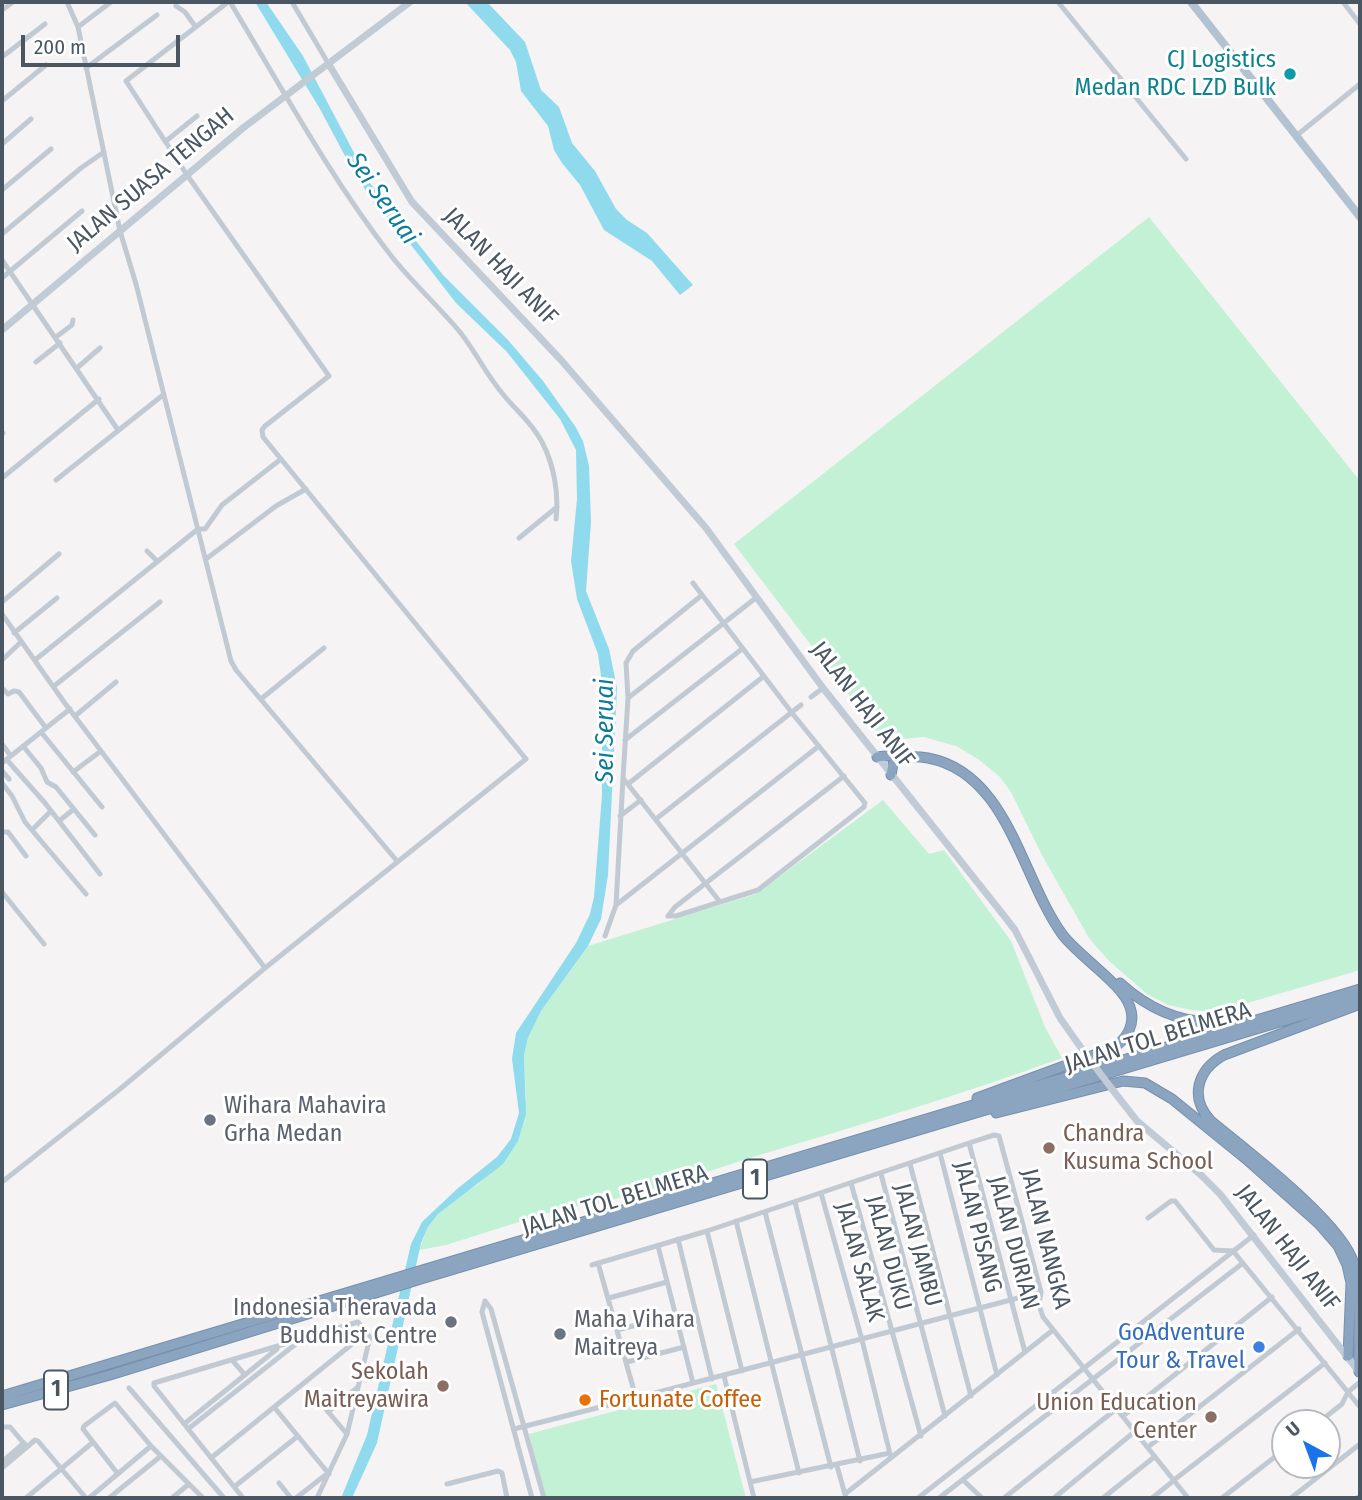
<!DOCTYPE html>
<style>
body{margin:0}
#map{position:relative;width:1362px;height:1500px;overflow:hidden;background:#f5f3f3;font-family:"Fira Sans Condensed",sans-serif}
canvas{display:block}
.frame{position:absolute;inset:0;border:4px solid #4a5661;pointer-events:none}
.north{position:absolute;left:1271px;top:1409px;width:70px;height:70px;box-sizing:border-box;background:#fff;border:2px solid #b7bbc0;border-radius:50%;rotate:319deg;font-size:19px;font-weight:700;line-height:28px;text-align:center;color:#4a5661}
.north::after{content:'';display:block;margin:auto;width:24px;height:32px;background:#1a73e8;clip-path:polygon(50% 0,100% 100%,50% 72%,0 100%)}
.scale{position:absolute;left:21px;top:35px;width:159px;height:32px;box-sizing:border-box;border:4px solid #4a5661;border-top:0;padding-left:9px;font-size:21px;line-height:24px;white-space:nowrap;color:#4a5661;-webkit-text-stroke:5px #fff;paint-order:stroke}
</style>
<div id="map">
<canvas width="1362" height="1500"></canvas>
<div class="frame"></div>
<div class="north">U</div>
<div class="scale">200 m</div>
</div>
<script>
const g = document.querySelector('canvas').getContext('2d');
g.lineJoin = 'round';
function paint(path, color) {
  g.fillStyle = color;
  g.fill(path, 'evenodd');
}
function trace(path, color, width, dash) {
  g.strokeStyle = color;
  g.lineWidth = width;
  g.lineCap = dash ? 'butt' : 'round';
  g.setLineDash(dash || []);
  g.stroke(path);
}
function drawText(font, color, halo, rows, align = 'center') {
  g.font = font + ' "Fira Sans Condensed",sans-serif';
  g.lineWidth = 6;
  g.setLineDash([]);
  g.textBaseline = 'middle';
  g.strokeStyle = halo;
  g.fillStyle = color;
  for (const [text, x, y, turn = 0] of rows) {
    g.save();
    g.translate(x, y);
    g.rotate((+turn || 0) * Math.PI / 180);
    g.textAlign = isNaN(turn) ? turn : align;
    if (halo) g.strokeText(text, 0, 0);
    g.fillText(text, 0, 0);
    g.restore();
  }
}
paint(new Path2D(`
 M1149,217L1360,481V970L1217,1012L1191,1010L1168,1005L1147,994L1108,960L1089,938L1043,857L1011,792L999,776L978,759L956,746L924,737L884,741L734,544Z
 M883,800L929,854L944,850L1011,941L1045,1027L1062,1058C960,1095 857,1126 753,1157C692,1176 626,1202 563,1208L446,1245L419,1250L428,1227L438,1214L457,1197L477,1185L509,1154L526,1098L524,1055L528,1038L541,1011L588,946L756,894Z
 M716,1384L746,1498H545L529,1434Z`), '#c3f1d5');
paint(new Path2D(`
 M255,2H266L303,56L370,183L443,275L508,340L543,381L575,426L583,441L589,466L591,522L586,591L609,649L617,688L608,875L601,919L588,946L541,1011L528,1038L524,1055L526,1114L518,1141L503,1164L438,1214L428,1227L421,1243L377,1443L352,1498H341L367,1435L411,1244L422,1222L457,1189L497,1157L511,1139L519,1113L512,1059L516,1033L576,943L590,914L594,897L602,795V683L598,654L577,599L571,561L577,499L576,450L560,419L507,352L456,303L394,223L378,209L353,171L320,109Z
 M465,2H487L525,42L541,90L559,107L572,143L595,171L616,209L627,220L647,233L693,285L680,295L652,261L604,230L580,185L562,163L554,150L548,126L521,91L516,62L510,50Z`), '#90daee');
const highway = new Path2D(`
 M877,757L903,754
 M891,775L893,764C903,755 916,756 928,758C1008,773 1021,877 1062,934C1078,956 1122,983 1130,1007C1136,1024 1127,1039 1113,1048L977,1098
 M1120,983C1154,1014 1195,1029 1242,1019
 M996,1113L1123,1081L1145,1083L1172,1099L1246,1159L1319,1224L1338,1246L1347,1265L1351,1283L1348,1356
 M1359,1372C1358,1337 1362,1298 1354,1264C1343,1223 1247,1151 1211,1121C1189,1098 1197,1070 1224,1055L1360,1004
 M2,1396L1360,989
 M2,1405L110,1375L421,1279L1360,998`);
trace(highway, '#7690ad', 11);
trace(new Path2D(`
 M67,2L78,27L120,231L136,284L231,661L236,670L397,861
 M230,2C282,88 330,177 392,257C413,283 438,306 460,332C475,351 486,374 502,393C516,411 530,420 542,442C554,465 559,493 556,519
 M292,2L328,63
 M1058,2L1186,159
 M1343,2L1360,24
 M176,6L185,12L195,26
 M2,10L13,2
 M78,27L111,2
 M2,57L45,24
 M86,68L157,15
 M2,101L46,65
 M1296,136L1360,84
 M166,141L197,116
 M2,144L31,119
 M2,190L51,149
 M2,234L81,168L104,152
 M2,260L118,430
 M2,278L82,211
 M56,337L72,325L73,320
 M36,362L60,343
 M77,368L100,348
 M2,434L3,433
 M2,478L99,399
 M56,480L163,395
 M519,538L557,507
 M147,551L157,561
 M206,559L276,506L306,489
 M693,583L792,713L865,803L864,807L758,890L720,902L623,778L628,698L626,663L633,651L702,595
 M2,602L59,554
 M2,614L64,702L265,968
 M14,633L57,598
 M2,660L21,642
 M35,660L198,529H205L222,505L281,459
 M54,686L160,602
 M2,688L8,694L14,691L19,692L46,728
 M811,697L823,688
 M628,698L757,597
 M261,699L324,648
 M75,716L116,682
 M41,732L102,807
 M625,740L742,649
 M2,744L11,756
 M23,746L41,768L47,782L56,787L95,835
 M7,760L45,803L100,874
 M2,763L70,709
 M2,771L9,779
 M73,772L101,751
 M2,783L12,796L25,822L86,894
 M628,784L764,676
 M620,816L641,800
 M656,819L801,705
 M59,821L74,809
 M32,830L51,811
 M2,832H8L26,856
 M2,892L44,944
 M616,905L819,746
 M668,916L675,907L844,776
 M668,916H676L720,902
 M605,936L616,905L623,778
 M969,1143L1025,1352
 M940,1153L997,1375
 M910,1164L971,1396
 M881,1174L945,1416
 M2,1182L120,1089L265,968L526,759L263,437L262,430L265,426L329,376L187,175L126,81L228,2
 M851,1183L921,1436
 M821,1193L862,1340L891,1458
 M795,1202L860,1461
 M765,1212L831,1467
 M1148,1218L1171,1201H1175L1214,1250L1233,1251L1360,1407
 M736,1221L799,1473
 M707,1231L742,1371
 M678,1239L712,1379
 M658,1246L693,1383
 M598,1263L636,1398L1041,1292
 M592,1265L707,1231L969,1143L994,1135L999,1136L1041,1292L1039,1305L1043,1317L1188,1498
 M609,1298L667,1282
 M485,1301L491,1309L544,1498
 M485,1301L482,1312L532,1498
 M617,1330L676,1315
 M232,1360L245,1375
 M627,1362L684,1347
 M724,1376L754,1498
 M129,1388L224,1498
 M319,1401L347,1434
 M274,1407L329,1474
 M328,1412L358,1387
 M1123,1416L1272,1297
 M1318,1423L1342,1404L1348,1392L1360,1382
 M184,1424L277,1349
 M2,1427H10L27,1447L35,1440L38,1441L86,1498
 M188,1429L297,1343
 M514,1429L636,1398
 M1148,1447L1299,1329
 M211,1458L367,1332
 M2,1462L24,1443
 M837,1466L846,1498
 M2,1468L27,1447
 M118,1474L83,1429L84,1426L115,1403L151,1446L203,1498
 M963,1480L982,1498
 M1174,1480L1325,1363
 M750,1482L890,1453
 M279,1483L291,1498
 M447,1484L498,1471L502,1473L507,1498
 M234,1487L298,1436
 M845,1494L1053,1330
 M26,1498L92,1443
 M89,1498L151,1446
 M109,1498L161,1456
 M172,1498L189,1484
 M243,1498L154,1386V1383L358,1322L370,1337L347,1434L317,1498
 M296,1498L328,1473
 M918,1498L1254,1235
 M939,1498L1243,1263
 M1004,1498L1115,1410
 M1054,1498L1133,1433
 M1103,1498L1153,1458
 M1152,1498L1172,1482
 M1222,1498L1285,1449
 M1291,1498L1360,1444
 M1357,1498L1360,1496`), '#c1cad2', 5);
trace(new Path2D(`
 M328,63L412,202L561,360L706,528L823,688L1005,917L1015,930L1060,1018L1084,1052
 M2,330L243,128L410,2
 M1112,1089L1137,1121L1201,1175L1220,1194L1360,1373`), '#c1cbd6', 7);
trace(new Path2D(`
 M1191,2L1360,217`), '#b3c2d1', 8);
trace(highway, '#8ba5c1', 9);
trace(new Path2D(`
 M1084,1052L1112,1089`), '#c1cbd6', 7);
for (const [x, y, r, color] of [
 [1290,74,7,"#0f9aa8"],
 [210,1120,7,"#6b7280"],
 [1049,1148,7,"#8d6e63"],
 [451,1322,7,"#6b7280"],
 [560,1334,7,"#6b7280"],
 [1259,1347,7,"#3f7fe0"],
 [443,1386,7,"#8d6e63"],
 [585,1400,7,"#e8710a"],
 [1211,1417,7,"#8d6e63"]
]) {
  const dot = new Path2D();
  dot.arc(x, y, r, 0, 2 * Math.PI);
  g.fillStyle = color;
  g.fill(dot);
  trace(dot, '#fff', 2.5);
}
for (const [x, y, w] of [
 [755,1179,24],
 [56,1390,24]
]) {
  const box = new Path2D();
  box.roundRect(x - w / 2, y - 19.5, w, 39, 5);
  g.fillStyle = '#fff';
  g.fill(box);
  trace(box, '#4a5661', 2);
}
drawText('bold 23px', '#4a5661', null, [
 ["1",755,1179],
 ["1",56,1390]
]);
drawText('24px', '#0d838f', '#fff', [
 ["CJ Logistics",1276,60],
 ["Medan RDC LZD Bulk",1276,88]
], 'right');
drawText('24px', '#4a5661', '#fff', [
 ["JALAN SUASA TENGAH",151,180,-40],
 ["JALAN HAJI ANIF",500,267,46],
 ["JALAN HAJI ANIF",862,705,52],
 ["JALAN TOL BELMERA",1158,1038,-17],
 ["JALAN TOL BELMERA",615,1201,-17],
 ["JALAN PISANG",977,1227,76],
 ["JALAN NANGKA",1045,1239,76],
 ["JALAN DURIAN",1013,1243,75],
 ["JALAN JAMBU",917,1245,75],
 ["JALAN HAJI ANIF",1287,1248,52],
 ["JALAN DUKU",888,1253,75],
 ["JALAN SALAK",859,1262,74]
]);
drawText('24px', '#5b616d', '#fff', [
 ["Wihara Mahavira",224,1106],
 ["Grha Medan",224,1134],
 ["Indonesia Theravada",437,1308,"right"],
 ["Buddhist Centre",437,1336,"right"],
 ["Maha Vihara",574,1320],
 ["Maitreya",574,1348]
], 'left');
drawText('24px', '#785e54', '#fff', [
 ["Chandra",1063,1134,"left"],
 ["Kusuma School",1063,1162,"left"],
 ["Sekolah",429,1372],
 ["Maitreyawira",429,1400],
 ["Union Education",1197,1403],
 ["Center",1197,1431]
], 'right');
drawText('24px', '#366cbe', '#fff', [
 ["GoAdventure",1245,1333],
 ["Tour & Travel",1245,1361]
], 'right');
drawText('24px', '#c56008', '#fff', [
 ["Fortunate Coffee",599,1400]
], 'left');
drawText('italic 26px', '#0c7c9b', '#fff', [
 ["Sei Seruai",382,199,55],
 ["Sei Seruai",606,731,-90]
]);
</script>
